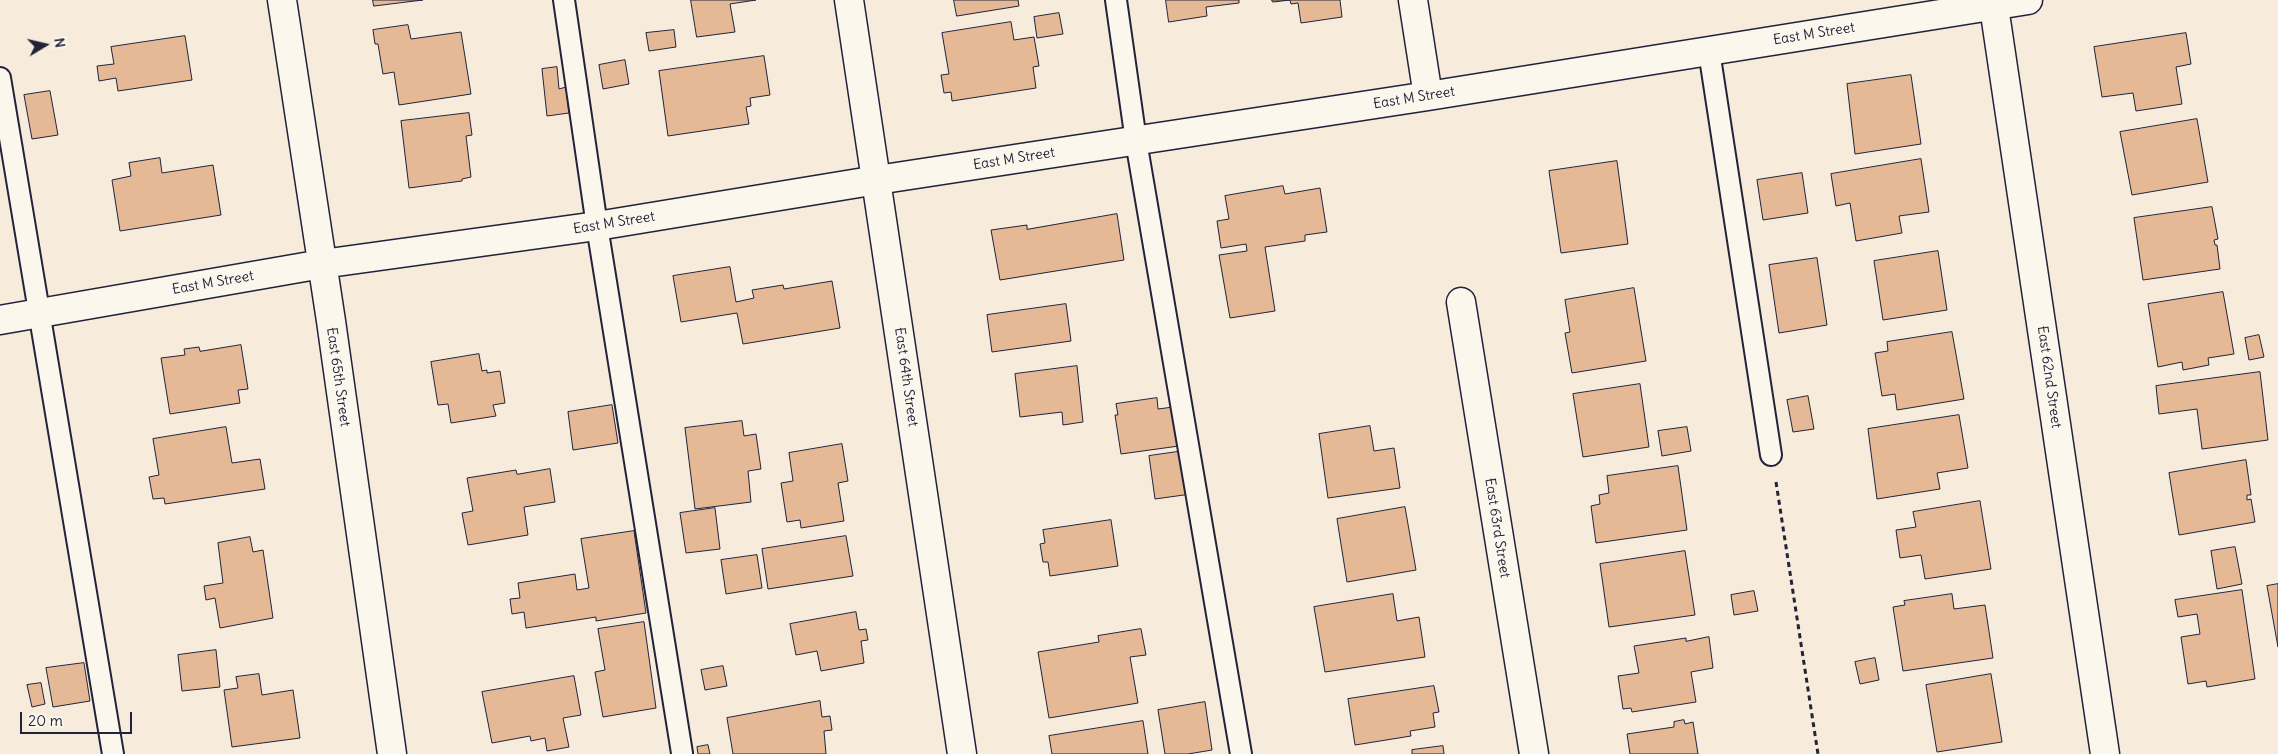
<!DOCTYPE html>
<style>
body{margin:0}
#map{position:relative;width:2278px;height:754px;overflow:hidden;background:#f7ebdb;font-family:Delius,sans-serif}
canvas{display:block}
.north{position:absolute;left:20px;top:20px;width:50px;height:50px;-webkit-text-stroke:4px #fbf7ec;paint-order:stroke;rotate:81deg;font-size:14px;font-weight:700;line-height:20px;text-align:center;color:#22223b}
.north::after{content:'';display:block;margin:auto;width:18px;height:22px;background:#22223b;clip-path:polygon(50% 0,100% 100%,50% 72%,0 100%)}
.scale{position:absolute;left:20px;top:712px;width:112px;height:22px;box-sizing:border-box;border:2px solid #22223b;border-top:0;padding-left:6px;font-size:15px;line-height:18px;white-space:nowrap;color:#22223b;-webkit-text-stroke:4px #fbf7ec;paint-order:stroke}
</style>
<div id="map">
<canvas width="2278" height="754"></canvas>
<div class="north">N</div>
<div class="scale">20 m</div>
</div>
<script>
const g = document.querySelector('canvas').getContext('2d');
g.lineJoin = 'round';
function paint(path, color) {
  g.fillStyle = color;
  g.fill(path, 'evenodd');
}
function trace(path, color, width, dash) {
  g.strokeStyle = color;
  g.lineWidth = width;
  g.lineCap = dash ? 'butt' : 'round';
  g.setLineDash(dash || []);
  g.stroke(path);
}
function drawText(font, color, halo, rows, align = 'center') {
  g.font = font + ' Delius,sans-serif';
  g.lineWidth = 4;
  g.setLineDash([]);
  g.textBaseline = 'middle';
  g.strokeStyle = halo;
  g.fillStyle = color;
  for (const [text, x, y, turn = 0] of rows) {
    g.save();
    g.translate(x, y);
    g.rotate((+turn || 0) * Math.PI / 180);
    g.textAlign = isNaN(turn) ? turn : align;
    if (halo) g.strokeText(text, 0, 0);
    g.fillText(text, 0, 0);
    g.restore();
  }
}
const building = new Path2D(`
 M373,0H423L374,6Z
 M691,0H756L730,4L735,32L697,37Z
 M954,0H1018L1019,6L957,16Z
 M1166,0H1239V3L1206,7L1207,16L1169,22Z
 M1272,0H1340L1342,17L1301,23L1298,3L1291,4L1290,0L1273,2Z
 M1059,13L1063,34L1037,38L1034,17Z
 M1011,22L1014,40L1034,37L1039,66L1033,67L1036,88L952,101L951,92L944,93L941,75L949,74L942,33Z
 M408,25L411,39L461,32L471,94L399,105L394,72L383,74L378,44H375L373,30Z
 M674,30L676,47L649,51L646,33Z
 M2186,33L2191,64L2176,67L2182,104L2136,111L2133,93L2102,97L2094,47Z
 M185,36L192,80L118,91L116,78L99,81L97,66L114,64L111,47Z
 M764,56L770,95L750,98L751,106L746,107L749,124L668,136L659,71Z
 M625,60L629,84L603,89L599,65Z
 M557,67L559,89L566,87L569,113L547,116L542,69Z
 M1911,75L1921,144L1855,154L1847,84Z
 M50,91L58,135L32,139L24,95Z
 M469,113L472,135L466,136L471,177L462,179V181L409,188L401,121Z
 M2197,119L2208,182L2132,195L2120,132Z
 M160,158L162,173L213,165L221,215L120,231L112,180L131,176L129,163Z
 M1921,159L1929,212L1899,216L1902,233L1856,241L1850,203L1836,206L1831,174Z
 M1617,161L1628,244L1561,253L1549,171Z
 M1802,173L1808,213L1763,220L1757,180Z
 M1283,186L1285,194L1320,188L1327,232L1305,235V241L1265,247L1275,311L1230,318L1219,255L1247,251L1246,244L1221,248L1217,221L1229,219L1225,196Z
 M2212,207L2218,239L2214,240L2215,245H2217L2220,269L2143,280L2134,218Z
 M1117,214L1124,260L1000,280L991,230L1027,225V229Z
 M1938,251L1947,310L1883,320L1874,261Z
 M1817,258L1827,325L1779,333L1769,265Z
 M730,267L736,302L754,298L752,290L783,285L784,289L832,281L840,328L743,344L737,313L681,322L673,276Z
 M1634,288L1646,361L1572,373L1565,333L1570,332L1565,300Z
 M2223,292L2234,354L2208,358L2209,365L2183,370L2182,362L2158,367L2148,304Z
 M1066,304L1071,341L992,352L987,315Z
 M1952,332L1964,399L1897,410L1895,394L1882,396L1875,353L1888,351L1887,342Z
 M2259,335L2264,357L2249,360L2245,338Z
 M241,345L248,389L238,390L240,403L170,414L161,358L185,355L184,349L199,347L200,351Z
 M479,354L482,371L487,370V373L500,371L505,403L493,405L496,416L451,423L448,404L438,405L431,362Z
 M1077,366L1083,422L1063,425L1062,412L1020,417L1015,374Z
 M2260,372L2268,440L2202,449L2197,409L2159,414L2156,386Z
 M1640,384L1649,447L1583,457L1573,394Z
 M1808,396L1814,429L1793,432L1787,400Z
 M1157,398L1158,409L1181,406L1186,445L1121,454L1115,415H1118L1116,404Z
 M612,405L618,443L573,450L568,412Z
 M1959,415L1968,468L1937,473L1940,489L1877,499L1868,429Z
 M742,421L744,436L756,434L761,469L748,471L751,502L695,509L685,428Z
 M1370,426L1374,451L1394,448L1400,488L1328,498L1319,434Z
 M226,427L232,463L260,459L265,489L165,504L164,498L153,499L149,477L159,475L153,439Z
 M1687,427L1691,451L1662,456L1658,431Z
 M842,444L848,481L838,483L844,521L801,528L800,520L787,522L781,483L793,481L789,453Z
 M1184,451L1191,494L1155,499L1149,456Z
 M2246,460L2251,495H2247V500L2251,499L2255,522L2179,535L2169,473Z
 M1678,466L1687,530L1596,543L1591,506L1600,504L1599,495L1609,493L1607,476Z
 M550,469L555,502L524,507L528,535L468,545L462,513L473,511L467,478L516,470L517,474Z
 M1980,501L1991,569L1925,579L1921,555L1900,558L1896,530L1916,527L1913,512Z
 M1405,507L1416,570L1347,582L1337,519Z
 M715,508L720,549L686,553L680,513Z
 M1111,520L1118,566L1050,576L1048,562H1043L1040,544L1045,543L1043,530Z
 M634,531L646,613L596,621V617L526,628L524,612L512,614L510,599L520,598L518,583L575,574L577,590L589,588L581,539Z
 M846,536L853,576L768,589L762,549Z
 M250,537L253,552L263,550L273,618L220,628L215,598L206,600L204,586L223,583L218,543Z
 M2235,547L2242,584L2217,589L2211,551Z
 M1685,551L1695,615L1609,627L1600,564Z
 M757,555L762,588L726,594L721,560Z
 M2278,584V647L2267,586Z
 M2242,590L2255,679L2207,687L2206,681L2188,684L2181,637L2200,634L2197,614L2178,617L2175,600Z
 M1754,591L1758,611L1734,615L1731,595Z
 M1393,594L1397,621L1419,617L1425,657L1325,672L1314,607Z
 M1952,594L1954,609L1985,605L1993,658L1903,671L1893,607L1905,605L1904,601Z
 M856,612L859,630L866,629L868,640L861,641L864,663L821,671L817,651L796,655L790,624Z
 M644,622L656,708L603,717L595,672L605,670L598,629Z
 M1141,629L1146,655L1130,657L1138,703L1049,718L1038,652L1099,642L1098,636Z
 M1709,637L1713,668L1691,672L1696,702L1632,712L1631,708L1623,709L1618,676L1639,673L1634,646L1686,638V641Z
 M216,650L220,687L182,691L178,655Z
 M1875,658L1879,680L1860,684L1855,662Z
 M84,663L90,701L53,707L46,668Z
 M723,666L727,686L705,690L701,670Z
 M259,674L262,695L293,690L300,738L232,747L224,690L238,688L236,677Z
 M1991,674L2002,742L1937,752L1926,685Z
 M574,676L581,715L563,718L569,747L547,751L545,738L531,741L530,736L492,743L482,692Z
 M41,683L45,704L32,707L27,685Z
 M1434,686L1439,712L1433,713L1435,727L1410,731L1411,736L1355,745L1348,699Z
 M820,701L822,717L830,716L832,730L824,731L826,754H733L727,718Z
 M1205,702L1212,750L1188,754H1165L1158,710Z
 M1684,720L1685,724L1693,722L1698,754H1630L1627,734L1674,727V722Z
 M1143,721L1148,754H1052L1049,736Z
 M708,745L710,754H698L697,747Z
 M1443,746L1444,754H1412V750Z`);
paint(building, '#e5b995');
trace(building, '#22223b', 1);
const service = new Path2D(`
 M564,0L597,226L682,753
 M1116,0L1136,141L1241,754
 M1709,51L1771,455
 M0,78L113,754`);
const minor = new Path2D(`
 M282,0L331,321L392,754
 M1413,0L1428,96
 M1993,0L2105,754
 M1461,302L1534,754
 M0,320L322,264L597,226L877,180L1428,96L2028,0`);
const tertiary = new Path2D(`
 M849,0L962,754`);
trace(service, '#22223b', 24);
trace(minor, '#22223b', 31);
trace(tertiary, '#22223b', 31);
trace(new Path2D(`
 M1776,482L1818,754`), '#22223b', 3, [5, 4]);
trace(service, '#fbf7ec', 20);
trace(minor, '#fbf7ec', 28);
trace(tertiary, '#fbf7ec', 28);
drawText('14px', '#22223b', '#fbf7ec', [
 ["East M Street",1814,34,-9],
 ["East M Street",1414,98,-9],
 ["East M Street",1014,159,-9],
 ["East M Street",614,223,-9],
 ["East M Street",213,283,-10],
 ["East 65th Street",338,377,82],
 ["East 64th Street",906,377,82],
 ["East 62nd Street",2049,377,82],
 ["East 63rd Street",1497,528,81]
]);
</script>
